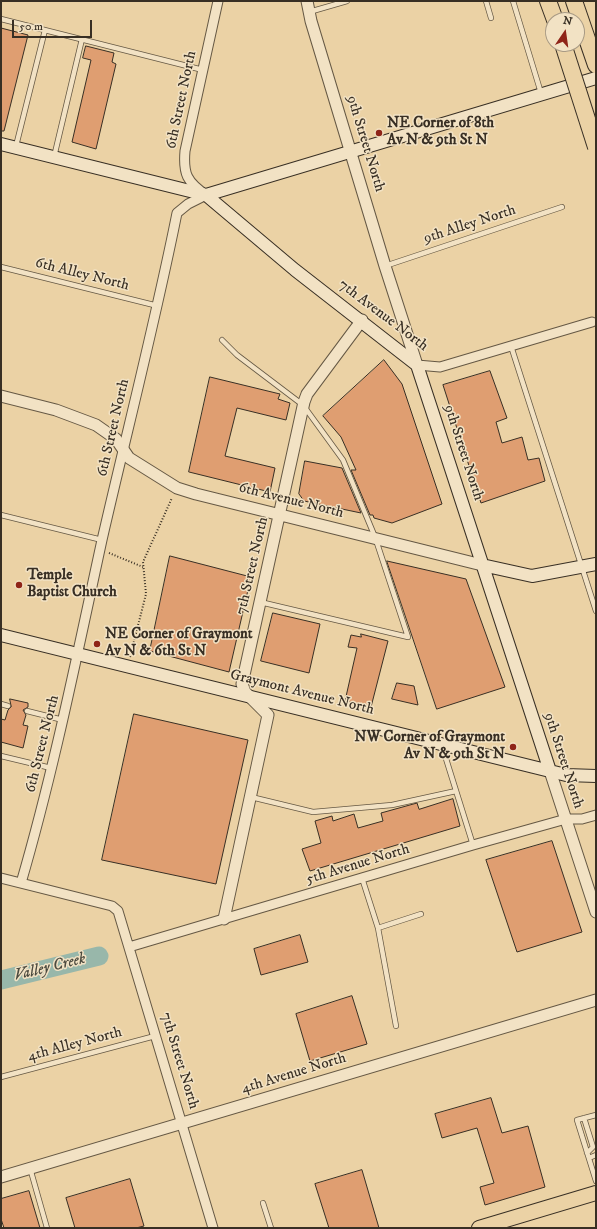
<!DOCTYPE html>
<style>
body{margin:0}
#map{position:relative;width:597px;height:1229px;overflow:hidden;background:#ebd2a5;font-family:"IM FELL DW Pica",serif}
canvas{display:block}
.frame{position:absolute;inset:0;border:2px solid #382f24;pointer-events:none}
.north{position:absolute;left:545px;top:12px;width:40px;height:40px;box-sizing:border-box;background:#f2e2c4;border:1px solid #a89a84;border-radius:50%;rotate:13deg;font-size:11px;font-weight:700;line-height:16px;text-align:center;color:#382f24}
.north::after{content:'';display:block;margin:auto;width:14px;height:18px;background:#8f2418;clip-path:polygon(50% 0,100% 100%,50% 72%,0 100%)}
.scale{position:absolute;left:12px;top:20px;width:80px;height:18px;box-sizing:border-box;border:2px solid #382f24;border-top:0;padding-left:5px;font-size:12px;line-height:14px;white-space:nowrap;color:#382f24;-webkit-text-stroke:3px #f2e2c4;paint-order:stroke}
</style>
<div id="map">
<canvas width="597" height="1229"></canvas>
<div class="frame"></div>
<div class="north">N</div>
<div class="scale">50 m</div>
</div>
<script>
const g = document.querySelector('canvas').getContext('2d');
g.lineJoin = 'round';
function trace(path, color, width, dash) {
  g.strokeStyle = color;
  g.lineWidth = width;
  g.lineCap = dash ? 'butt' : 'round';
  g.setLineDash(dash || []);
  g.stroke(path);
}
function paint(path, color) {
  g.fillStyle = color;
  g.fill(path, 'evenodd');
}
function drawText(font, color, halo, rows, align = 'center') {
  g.font = font + ' "IM FELL DW Pica",serif';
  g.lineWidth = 3;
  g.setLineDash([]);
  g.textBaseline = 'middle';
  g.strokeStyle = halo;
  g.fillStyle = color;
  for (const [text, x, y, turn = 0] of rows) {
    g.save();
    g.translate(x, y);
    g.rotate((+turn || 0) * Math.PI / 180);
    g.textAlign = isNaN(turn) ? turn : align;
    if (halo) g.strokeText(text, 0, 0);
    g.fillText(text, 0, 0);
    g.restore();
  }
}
trace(new Path2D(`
 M1,980L99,956`), '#98b7aa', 19);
const building = new Path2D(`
 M1,28L28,35L4,131H1Z
 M86,46L114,53L112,62L116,64L96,149L72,142L91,60L83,58Z
 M384,360L402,384L442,504L392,523L374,518L373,515H370L351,470H356L341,437L323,416Z
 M490,371L507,418L496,422L502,443L522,437L528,460L539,458L545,481L481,503L443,385Z
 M210,377L280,394L278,399L290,403L286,420L237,408L225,456L275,468L270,492L189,472Z
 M305,461L342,468L361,513L304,501L299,494Z
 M170,556L251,577L229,672L150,651Z
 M387,561L466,579L505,687L437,709Z
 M273,613L320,624L309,673L261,661Z
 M361,634L388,641L371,707L345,701L357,648L348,647L351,635L361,637Z
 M397,683L414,686L418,705L392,699Z
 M10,699L28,703V707L23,710L26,715L23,725L28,726L23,748L1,742V719L5,720L8,710L11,707Z
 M134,714L248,740L216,884L102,860Z
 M453,799L460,826L310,871L302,849L321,843L315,821L332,816L333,821L354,814L358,828L383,821L381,813L417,803L419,809Z
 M552,841L582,932L517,952L486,860Z
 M300,935L308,962L261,975L254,949Z
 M352,996L367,1044L310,1061L296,1014Z
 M491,1098L502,1133L528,1126L545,1187L485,1205L480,1187L494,1183L477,1128L442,1138L435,1114Z
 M362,1170L379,1228H329L315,1184Z
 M130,1179L144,1226L136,1228H75L66,1198Z
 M29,1191L40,1228H4L1,1219V1199Z`);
paint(building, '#df9e71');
trace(building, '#382f24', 1);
const service = new Path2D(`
 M486,1L491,18
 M513,1L541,93
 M309,12L347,1
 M1,19L203,70
 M16,146L45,30
 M54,157L82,39
 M385,266L562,207
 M1,267L158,306
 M222,340L237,355L303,405L343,460L375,537L408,637
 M511,346L596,611
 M1,515L102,540
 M260,602L408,637
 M1,704L8,706
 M27,711L63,720
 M442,746L473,845
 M1,756L51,768
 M251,797L313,812L392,805L456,791
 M362,878L378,928L396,1026
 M378,928L421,914
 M1,1077L155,1036
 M596,1115L577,1120L596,1181
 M584,1118L593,1147L587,1153
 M589,1158L596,1155
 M30,1168L47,1228
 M263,1203L271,1228`);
const minor = new Path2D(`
 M417,365L440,367L592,322
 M1,878L112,906L118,911L213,1228
 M21,883C54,770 77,655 102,540C127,431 155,323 177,213L188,204L206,195C187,182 183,174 185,151L218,1
 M129,947L473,845L566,819H582L596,815`);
const tertiary = new Path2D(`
 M307,1L311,21L385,266L417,365
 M1,396L56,410L96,425L116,439L129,458L177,488L196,494L482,565
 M550,771L596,912
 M224,919L268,715L245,692L242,684L304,402L307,394L362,320
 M1,1177L596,1000`);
const secondary = new Path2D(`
 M1,144L206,195L596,78
 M206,195L295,270L417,365L550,771
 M482,565L532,576L596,564
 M1,635L566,775L596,776`);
const primary = new Path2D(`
 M479,1228L596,1193`);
const motorway = new Path2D(`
 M548,1L555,20
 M574,1L596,65`);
trace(service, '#655844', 6);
trace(minor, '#655844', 11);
trace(tertiary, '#655844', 13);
trace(secondary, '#382f24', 14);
trace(primary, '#382f24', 16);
trace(motorway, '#382f24', 18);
trace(new Path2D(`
 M109,553L143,567
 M130,657L146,594L143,562L172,498`), '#382f24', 2, [1, 2]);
trace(service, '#f2e2c4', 4.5);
trace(minor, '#f2e2c4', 9);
trace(tertiary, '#f2e2c4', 11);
trace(secondary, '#f2e2c4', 12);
trace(primary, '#ebd2a5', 14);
trace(motorway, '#ebd2a5', 16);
const motorwayBridge = new Path2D(`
 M563,44L596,147`);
trace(motorwayBridge, '#382f24', 18, []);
trace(motorwayBridge, '#ebd2a5', 16);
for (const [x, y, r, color] of [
 [379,133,4,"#8f2418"],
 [19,585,4,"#8f2418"],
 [97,644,4,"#8f2418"],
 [513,747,4,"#8f2418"]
]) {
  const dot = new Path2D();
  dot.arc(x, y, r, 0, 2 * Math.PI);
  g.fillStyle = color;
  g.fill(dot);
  trace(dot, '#f2e2c4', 1.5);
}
drawText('15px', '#382f24', '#f2e2c4', [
 ["6th Street North",182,100,-78],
 ["9th Street North",365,144,73],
 ["9th Alley North",470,225,-18],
 ["6th Alley North",82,275,14],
 ["7th Avenue North",383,316,37],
 ["6th Street North",114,428,-77],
 ["9th Street North",463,453,72],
 ["6th Avenue North",291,501,14],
 ["7th Street North",253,566,-77],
 ["Graymont Avenue North",302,693,14],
 ["6th Street North",43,744,-76],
 ["9th Street North",563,761,72],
 ["5th Avenue North",358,865,-17],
 ["4th Alley North",75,1045,-15],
 ["7th Street North",179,1061,73],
 ["4th Avenue North",294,1074,-17]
]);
drawText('bold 15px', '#382f24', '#f2e2c4', [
 ["NE Corner of 8th",387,124],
 ["Av N & 9th St N",387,141],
 ["Temple",27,576],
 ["Baptist Church",27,593],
 ["NE Corner of Graymont",105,635],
 ["Av N & 6th St N",105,652],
 ["NW Corner of Graymont",505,738,"right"],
 ["Av N & 9th St N",505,755,"right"]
], 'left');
drawText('italic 16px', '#4b4a3f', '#f2e2c4', [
 ["Valley Creek",50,968,-14]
]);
</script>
